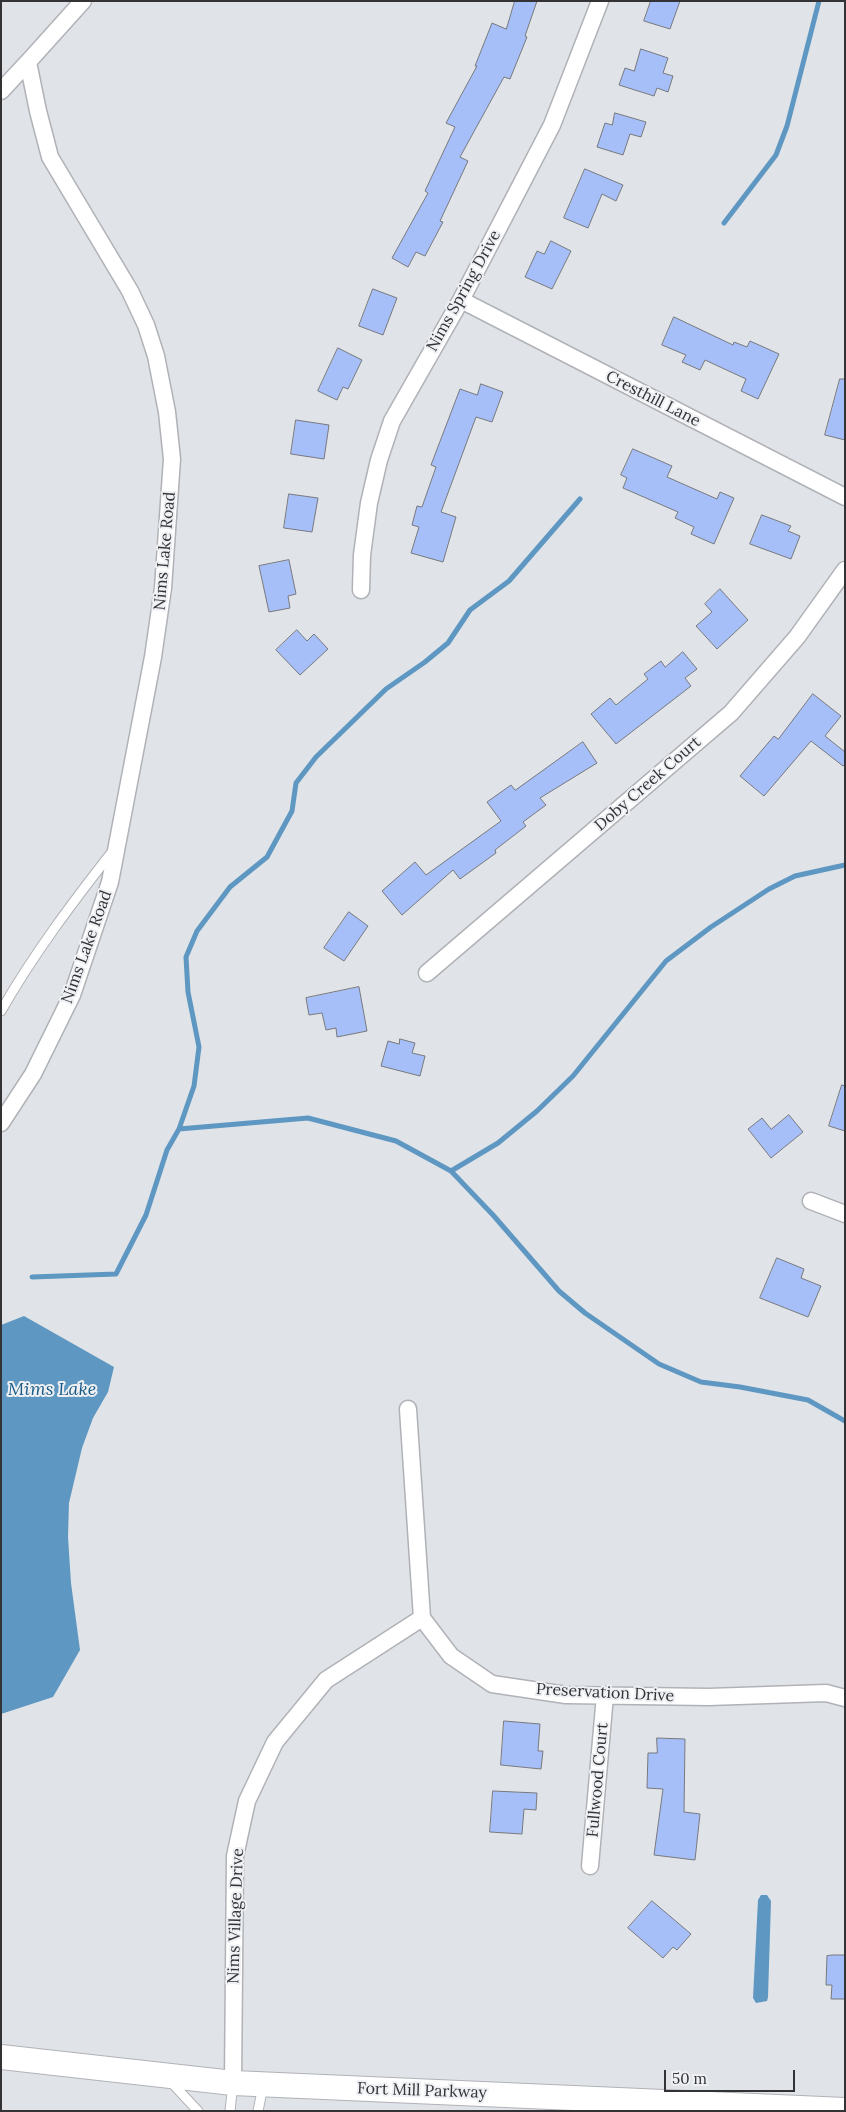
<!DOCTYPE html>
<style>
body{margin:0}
#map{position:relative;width:846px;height:2112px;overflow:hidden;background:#e0e3e7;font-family:Lora,serif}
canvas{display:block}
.frame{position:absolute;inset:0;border:2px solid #333335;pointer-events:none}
.scale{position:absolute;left:664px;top:2070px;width:131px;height:22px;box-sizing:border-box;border:2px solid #333335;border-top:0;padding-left:6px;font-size:15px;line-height:18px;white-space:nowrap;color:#333335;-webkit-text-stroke:4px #eef0f4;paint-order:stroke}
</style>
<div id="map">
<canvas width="846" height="2112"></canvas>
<div class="frame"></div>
<div class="scale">50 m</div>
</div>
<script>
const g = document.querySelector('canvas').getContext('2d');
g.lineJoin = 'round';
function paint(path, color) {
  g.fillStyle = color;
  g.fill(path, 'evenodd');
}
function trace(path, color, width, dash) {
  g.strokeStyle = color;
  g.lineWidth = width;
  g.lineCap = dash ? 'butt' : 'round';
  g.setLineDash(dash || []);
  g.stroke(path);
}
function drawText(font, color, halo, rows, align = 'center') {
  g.font = font + ' Lora,serif';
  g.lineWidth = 4;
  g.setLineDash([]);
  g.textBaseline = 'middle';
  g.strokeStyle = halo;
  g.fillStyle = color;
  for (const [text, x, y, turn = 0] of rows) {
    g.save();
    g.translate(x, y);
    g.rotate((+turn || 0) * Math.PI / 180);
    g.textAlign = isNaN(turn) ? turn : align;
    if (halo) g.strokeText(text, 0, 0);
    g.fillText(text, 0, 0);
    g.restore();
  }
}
paint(new Path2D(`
 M24,1316L114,1367L108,1392L93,1418L82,1448L69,1503L68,1537L71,1583L80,1650L53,1697L1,1714V1325Z
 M761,1895H767L771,1901L768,1997L767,2001L756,2003L753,1998L758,1900Z`), '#5e97c1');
trace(new Path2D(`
 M724,223L776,155L787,126L819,1
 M179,1129L308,1118L396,1141L451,1171L493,1215L559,1291L585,1313L659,1364L701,1382L740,1387L808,1400L845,1421
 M451,1171L498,1143L537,1111L573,1076L666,961L711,927L769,889L795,876L845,865
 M32,1277L116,1274L146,1215L167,1150L179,1129L194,1086L199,1047L188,992L186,957L197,931L230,887L267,857L292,811L296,783L316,757L386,689L425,662L448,643L470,610L509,581L580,499`), '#5e97c1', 5);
const building = new Path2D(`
 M515,1H537L525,36L527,37L510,79L504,77L460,157L468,161L440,221L443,222L425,256L416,252L408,267L392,258L428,193L425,191L455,127L446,123L477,66H475L492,23L506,29Z
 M651,1H680L670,29L644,21Z
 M641,49L668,58L663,73L673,76L668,92L657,88L654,96L619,85L625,68L634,71Z
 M615,113L646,122L641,137L630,134L623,155L597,147L605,123L612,125Z
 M585,169L623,185L616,201L602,194L588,228L564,218Z
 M551,241L571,251L552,289L525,277L537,251L544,254Z
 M373,289L397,298L383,335L359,326Z
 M674,317L733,345L734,342L747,347L750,341L779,354L758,399L741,391L746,379L705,360L700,370L682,362L686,355L662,345Z
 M338,348L362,360L348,389L343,387L337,400L318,391Z
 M840,379H845V440L825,435Z
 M481,384L503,392L492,422L476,417L441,512L456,517L443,562L411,553L419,527L412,525L417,506L422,507L436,467L431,465L460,389L477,395Z
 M296,420L329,425L324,459L291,454Z
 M633,449L672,466L667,477L717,499L720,492L734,498L714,544L691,534L694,527L675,518L678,512L623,488L627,478L621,475Z
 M289,494L318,498L312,532L284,528Z
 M762,515L791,526L788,531L800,536L791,559L750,544Z
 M289,560L296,594L288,596L290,608L269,612L259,566Z
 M720,589L748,620L717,649L696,626L712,612L705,604Z
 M297,630L307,641L314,634L328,649L300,675L276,650Z
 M683,652L697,669L685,678L691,686L616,744L591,714L610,698L616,705L648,679L644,674L661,661L665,667Z
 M813,694L841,716L825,736L845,752V764L843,766L811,741L764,796L740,776L774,736L778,739Z
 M583,742L597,763L540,798L546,805L523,822L526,826L495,850L496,853L460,879L453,870L402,915L382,891L415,862L426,875L501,821L487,802L511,785L515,790Z
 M349,912L368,926L344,961L324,948Z
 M359,987L367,1031L337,1037L336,1028L326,1030L322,1013L309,1015L306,998Z
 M400,1039L415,1043L412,1053L425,1056L420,1076L381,1066L388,1041L399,1044Z
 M842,1085L845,1086V1131L829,1126Z
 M789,1115L803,1132L771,1158L748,1129L762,1118L771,1129Z
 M777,1258L804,1269L801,1278L821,1286L808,1317L760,1298Z
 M504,1721L540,1724L538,1751H543L541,1769L501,1765Z
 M657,1738L685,1739L684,1812L700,1814L695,1860L654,1855L663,1789L647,1788L648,1753H657Z
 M493,1791L537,1793L536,1810L524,1809L522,1834L490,1832Z
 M652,1901L691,1934L677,1950L673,1947L663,1958L628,1928Z
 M833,1955H845V1999H831L832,1985H826L827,1956Z`);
paint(building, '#a6bff9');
trace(building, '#77797d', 1);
const lane = new Path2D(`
 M1,1011C33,955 72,903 112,852
 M170,2081L198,2111
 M230,2111L233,2083
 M258,2111L263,2086`);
const street = new Path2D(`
 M1,91L28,62
 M461,300L845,497
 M361,590L362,555L369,503L379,460L392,421L461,300L552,125L600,1
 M427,973L731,713L797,637L845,570
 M1,1123L33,1074L72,995L110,882L153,657L163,588L172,459L167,412L156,356L146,325L130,291L50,157L38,111L28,62L83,1
 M811,1201L845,1214
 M408,1409L422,1618L451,1656L492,1684L566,1695L709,1697L826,1693L845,1698
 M590,1866L605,1695
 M233,2083L235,1856L247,1801L275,1742L326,1680L422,1618`);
const secondary = new Path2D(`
 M1,2057L233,2083L845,2110`);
trace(lane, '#b0b2b7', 11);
trace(street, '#b0b2b7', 19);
trace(secondary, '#b0b2b7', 26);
trace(lane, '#fff', 9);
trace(street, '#fff', 16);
trace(secondary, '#fff', 24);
drawText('16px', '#333335', '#eef0f4', [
 ["Nims Spring Drive",464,291,-61],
 ["Cresthill Lane",653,399,27],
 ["Nims Lake Road",165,551,-85],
 ["Doby Creek Court",648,784,-41],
 ["Nims Lake Road",87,947,-70],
 ["Preservation Drive",605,1693,3],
 ["Fullwood Court",598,1780,-85],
 ["Nims Village Drive",236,1916,-88],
 ["Fort Mill Parkway",422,2091,2]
]);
drawText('italic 18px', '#1b5b86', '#eef0f4', [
 ["Mims Lake",52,1390]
]);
</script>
